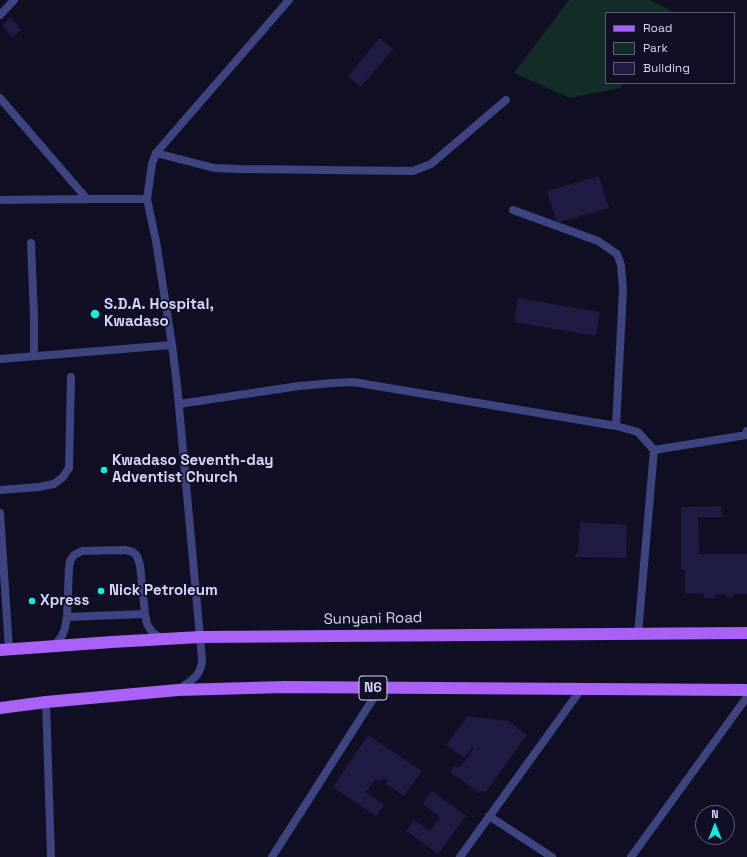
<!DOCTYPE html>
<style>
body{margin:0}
#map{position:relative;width:747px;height:857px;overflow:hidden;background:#100f23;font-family:"Space Grotesk",sans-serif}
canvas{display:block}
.legend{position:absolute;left:605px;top:12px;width:130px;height:72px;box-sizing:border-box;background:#100f23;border:1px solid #5e5e7a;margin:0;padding:5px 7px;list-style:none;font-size:12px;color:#d4d5fd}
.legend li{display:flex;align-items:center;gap:8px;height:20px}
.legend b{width:20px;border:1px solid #5e5e7a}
.north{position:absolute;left:695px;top:805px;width:40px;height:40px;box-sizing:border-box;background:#100f23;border:1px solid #5e5e7a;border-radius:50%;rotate:0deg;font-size:11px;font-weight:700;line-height:16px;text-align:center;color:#d4d5fd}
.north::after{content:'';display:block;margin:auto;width:14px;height:18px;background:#0df0e6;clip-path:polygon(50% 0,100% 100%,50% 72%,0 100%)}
</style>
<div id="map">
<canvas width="747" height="857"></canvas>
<ul class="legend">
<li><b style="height:5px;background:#a961f7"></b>Road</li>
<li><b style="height:11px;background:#132d28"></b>Park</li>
<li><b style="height:11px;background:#1f1c43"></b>Building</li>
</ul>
<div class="north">N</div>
</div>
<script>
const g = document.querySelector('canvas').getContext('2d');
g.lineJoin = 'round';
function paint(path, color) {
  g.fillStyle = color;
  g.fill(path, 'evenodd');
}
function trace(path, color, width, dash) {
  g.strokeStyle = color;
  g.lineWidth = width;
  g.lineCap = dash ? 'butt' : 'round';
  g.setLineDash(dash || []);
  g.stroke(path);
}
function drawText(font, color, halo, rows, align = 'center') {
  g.font = font + ' "Space Grotesk",sans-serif';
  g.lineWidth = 3.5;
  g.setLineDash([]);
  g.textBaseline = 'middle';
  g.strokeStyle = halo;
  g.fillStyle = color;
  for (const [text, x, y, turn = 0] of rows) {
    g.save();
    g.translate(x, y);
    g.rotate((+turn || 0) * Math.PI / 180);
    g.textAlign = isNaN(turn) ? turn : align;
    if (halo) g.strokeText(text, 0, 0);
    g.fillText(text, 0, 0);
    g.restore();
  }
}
paint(new Path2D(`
 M569,0H650L672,11L671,13H606V83H624L620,88L570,98L514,73Z`), '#132d28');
paint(new Path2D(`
 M11,17L21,30L12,37L2,25Z
 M380,38L393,49L361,87L348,76Z
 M599,176L609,208L557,223L547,191Z
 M518,298L600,312L596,336L514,322Z
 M721,506L722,517H698L699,554H747V594H734V597H726V594L715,595V598H704V593L685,594V570H681V507Z
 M580,522L627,525L626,558L575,557L576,553L578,554Z
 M468,716L508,721L527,735L485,793L483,790L479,793L450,772L455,765L459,768L474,749L472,748L464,758L446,745Z
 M368,735L422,771L404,796L386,784L388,781L383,778L380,782L375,779L366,792L384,805L376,816L333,787Z
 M432,791L466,816L438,854L406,831L414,820L430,831L440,817L423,804Z`), '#1f1c43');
trace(new Path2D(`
 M31,243L34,316V356
 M0,490L39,487L54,484L63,477L69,468L71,377
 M67,617L145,614
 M54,646L62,636L65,628L67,617L69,568L70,561L74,555L82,551L125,550L133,552L137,556L140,565L145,614L147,624L152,632L162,639`), '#3d4480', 8);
trace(new Path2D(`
 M0,15L14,0
 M0,98L87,199
 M156,153L214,168L240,169L413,171L431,164L506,100
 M0,200L87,199H147
 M513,210L598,241L617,254L621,265L623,290L616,426
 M0,359L172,345
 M179,404L299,386L333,383L353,382L616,426L638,432L654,450L638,634
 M654,450L747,435V431
 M0,513L9,649
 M178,690C190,681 202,676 202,659L177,385L172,345L156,241L147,199L152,164L156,153L289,0
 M46,702L51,857
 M489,816L552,857
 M272,857L380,688
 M460,857L582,688
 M631,857L747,697`), '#3d4480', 8);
trace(new Path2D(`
 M0,650L112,642L200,637L747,633
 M0,708L46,702L178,690L285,687L747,690`), '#a961f7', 12);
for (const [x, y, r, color] of [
 [95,314,5,"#0df0e6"],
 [104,470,4,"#0df0e6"],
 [101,591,4,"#0df0e6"],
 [32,601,4,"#0df0e6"]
]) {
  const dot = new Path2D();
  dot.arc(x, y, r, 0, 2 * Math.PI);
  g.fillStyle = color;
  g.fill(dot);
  trace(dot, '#100f23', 1.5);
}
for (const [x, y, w] of [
 [373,688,28]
]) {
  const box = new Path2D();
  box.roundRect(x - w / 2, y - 12, w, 24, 3);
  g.fillStyle = '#100f23';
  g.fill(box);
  trace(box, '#d4d5fd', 1);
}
drawText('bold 14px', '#d4d5fd', null, [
 ["N6",373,688]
]);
drawText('bold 15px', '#d4d5fd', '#100f23', [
 ["S.D.A. Hospital,",104,305],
 ["Kwadaso",104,322],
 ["Kwadaso Seventh-day",112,461],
 ["Adventist Church",112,478],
 ["Nick Petroleum",109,591],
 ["Xpress",40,601]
], 'left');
drawText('15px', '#d4d5fd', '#100f23', [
 ["Sunyani Road",373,619,-1]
]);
</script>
